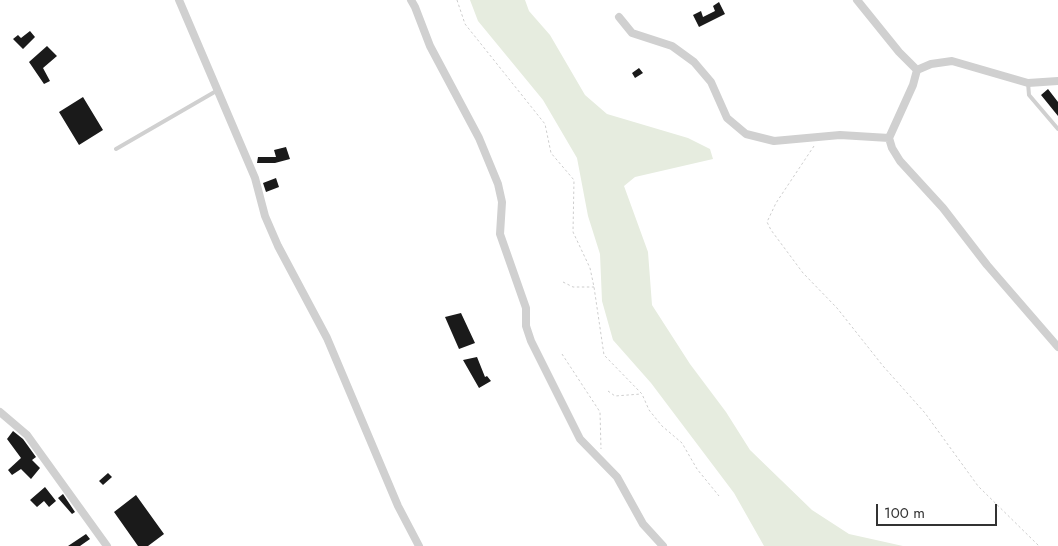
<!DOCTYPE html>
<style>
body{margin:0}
#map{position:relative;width:1058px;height:546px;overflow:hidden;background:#fff;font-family:Jost,sans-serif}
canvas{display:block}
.scale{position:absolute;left:876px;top:504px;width:121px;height:22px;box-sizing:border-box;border:2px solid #333;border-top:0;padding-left:6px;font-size:15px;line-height:18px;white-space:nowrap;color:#333;-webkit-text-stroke:4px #fff;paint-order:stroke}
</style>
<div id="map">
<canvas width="1058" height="546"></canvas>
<div class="scale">100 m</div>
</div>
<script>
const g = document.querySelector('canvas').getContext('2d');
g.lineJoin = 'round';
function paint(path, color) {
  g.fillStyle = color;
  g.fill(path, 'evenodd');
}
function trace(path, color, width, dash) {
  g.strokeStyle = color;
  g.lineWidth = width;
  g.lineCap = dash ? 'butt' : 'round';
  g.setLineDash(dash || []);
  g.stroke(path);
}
paint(new Path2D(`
 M470,0H525L529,11L550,35L585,95L607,114L688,138L710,149L713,159L635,177L624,186L648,252L652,305L690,364L726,412L750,450L812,510L849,534L903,546H764L734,493L651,383L613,340L602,301L600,254L588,216L577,158L543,100L478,21Z`), '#e6ecdf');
paint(new Path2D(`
 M719,2L725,14L699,27L693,15L701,11L703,17L715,11L713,6Z
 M30,31L35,37L23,49L13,39L18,35L21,38Z
 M47,46L57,56L43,68L50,81L44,84L29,62Z
 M639,68L643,73L635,78L632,73Z
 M1048,89L1058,102V116L1041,95Z
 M83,97L103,130L79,145L59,112Z
 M286,147L290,159L275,163H257L258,157H276L274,150Z
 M276,178L279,187L266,192L263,183Z
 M461,313L475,343L459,349L445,317Z
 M477,357L485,377L487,376L491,381L479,388L463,360Z
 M13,431L23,439L36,457L32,460L40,468L31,479L21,469L12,475L8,470L21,458L7,439Z
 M108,473L112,477L103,485L99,481Z
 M45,487L56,501L49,507L44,501L37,507L30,500Z
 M63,494L75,512L72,514L58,498Z
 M136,495L164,534L148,546H138L114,512Z
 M86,534L90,539L80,546H68Z`), '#1a1a1a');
trace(new Path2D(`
 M457,0L465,24L545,124L551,153L574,180L573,232L590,268L594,287L604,355L642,394L649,410L662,426L682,443L697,469L719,496
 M814,146L776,203L767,222L771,230L803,273L837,308L883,366L925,413L978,486L1039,546
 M563,282L573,287H594
 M562,354L600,412L601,449
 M608,391L615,396L641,394`), '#cdcdcd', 1, [2.5, 2.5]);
trace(new Path2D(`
 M1028,83L1029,95L1058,129
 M116,149L218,90`), '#d0d0d0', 4);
trace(new Path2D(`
 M179,0L255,178L265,216L278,246L327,338L398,506L419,546
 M411,0L415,7L430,46L479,138L498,184L502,202L500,234L526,308V326L531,341L580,439L617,477L643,524L663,546
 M857,0L899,52L917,70L913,85L889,138L892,148L900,161L943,208L987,265L1058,347
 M619,17L632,33L672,46L694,62L711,82L727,118L746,134L774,141L840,135L889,138
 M917,70L931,64L952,61L1028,83L1058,81
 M0,412L27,435L107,546`), '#d0d0d0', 8);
</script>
